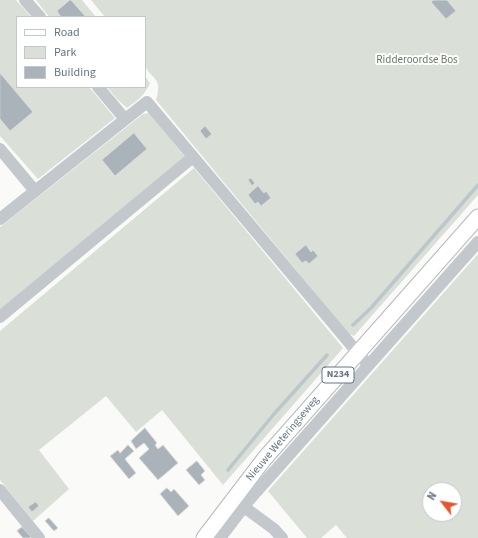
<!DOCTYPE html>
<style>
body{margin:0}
#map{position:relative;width:478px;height:538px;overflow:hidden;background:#fafaf8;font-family:"Source Sans 3",sans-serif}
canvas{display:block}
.legend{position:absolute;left:16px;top:16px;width:130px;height:72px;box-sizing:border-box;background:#fff;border:1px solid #c1c8cd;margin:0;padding:5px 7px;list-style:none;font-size:12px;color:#657683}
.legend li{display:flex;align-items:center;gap:8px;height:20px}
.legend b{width:20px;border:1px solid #c1c8cd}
.north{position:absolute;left:422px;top:482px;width:40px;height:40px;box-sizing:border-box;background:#fff;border:1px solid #c1c8cd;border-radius:50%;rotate:301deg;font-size:11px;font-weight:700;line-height:16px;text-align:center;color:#657683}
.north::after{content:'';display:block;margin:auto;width:14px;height:18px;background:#e4572e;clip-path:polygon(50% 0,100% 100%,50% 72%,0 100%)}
</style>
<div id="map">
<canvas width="478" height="538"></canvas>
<ul class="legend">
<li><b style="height:5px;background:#fff"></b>Road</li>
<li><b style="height:11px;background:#dadfd7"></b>Park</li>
<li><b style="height:11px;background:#aab3b9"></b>Building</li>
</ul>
<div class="north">N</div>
</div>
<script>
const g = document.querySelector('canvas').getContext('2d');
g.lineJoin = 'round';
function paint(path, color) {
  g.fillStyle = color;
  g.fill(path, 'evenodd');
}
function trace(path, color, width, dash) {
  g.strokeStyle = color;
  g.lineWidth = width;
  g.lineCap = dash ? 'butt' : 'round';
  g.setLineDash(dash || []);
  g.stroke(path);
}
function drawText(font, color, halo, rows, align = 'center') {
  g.font = font + ' "Source Sans 3",sans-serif';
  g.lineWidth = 4;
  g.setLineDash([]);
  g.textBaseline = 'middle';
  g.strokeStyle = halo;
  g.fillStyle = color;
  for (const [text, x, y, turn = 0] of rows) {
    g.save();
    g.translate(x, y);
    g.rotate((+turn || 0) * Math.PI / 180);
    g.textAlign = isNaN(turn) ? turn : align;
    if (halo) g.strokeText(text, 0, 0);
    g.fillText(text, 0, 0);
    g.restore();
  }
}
paint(new Path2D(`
 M0,0H16L31,17H17V87H89L115,118L38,179L0,136Z
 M36,0H82L96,17H49Z
 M91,0H478V195L354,336L349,334L156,100C164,75 148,79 145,64C142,50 145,32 145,17H105Z
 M145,76L150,83C145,95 138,100 127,108L117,99L107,87H145Z
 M149,113L185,157L0,311V227L143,114Z
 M194,168L343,348L223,485L162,410L136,432L106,396L39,450L69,489L33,521L0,480V331Z
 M478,254V538H347L336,525L321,538H307L268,491ZM430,490H454V514H430Z`), '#dadfd7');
trace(new Path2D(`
 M353,325L371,308L478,185
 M228,470L274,414L327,355`), '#bbc7cb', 3.5);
const building = new Path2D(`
 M70,0H71L86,17H61L57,11Z
 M434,0H447L456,11L446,19L431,2Z
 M0,73L33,112L10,131L0,119Z
 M205,126L212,134L206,139L200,131Z
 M134,133L147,149L115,176L102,160Z
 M251,178L255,183L252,186L248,180Z
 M258,186L264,193L266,191L271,198L261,206L258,202L255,204L248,195Z
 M306,245L311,252L313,250L318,256L309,264L306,261L302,263L295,254Z
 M145,428L157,443L155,445L158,449L163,445L178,463L158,480L139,458L149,449L144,443L136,449L131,441Z
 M128,445L134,451L125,459L136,473L129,479L110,456L118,450L120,453Z
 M197,461L205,471L201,475L205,480L199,485L186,470Z
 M167,488L171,492L174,489L189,506L178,516L160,494Z
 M36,502L39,506L32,512L28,507Z
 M49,518L58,528L54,531L45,521Z
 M22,527L31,537L29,538H23L17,531Z`);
paint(building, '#aab3b9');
trace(building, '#dcdcda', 1);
const major = new Path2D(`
 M204,538L265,458L478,217`);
trace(major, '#b5babe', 17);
trace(new Path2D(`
 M25,0L40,17
 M98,87L125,119
 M0,149L35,191
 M0,219L147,102L368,365
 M0,317L193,157
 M0,490L39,538
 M244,507L274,529L282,538
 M220,538L249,500L478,242`), '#c3c8cc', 12);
trace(major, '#fff', 15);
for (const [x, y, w] of [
 [338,375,32]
]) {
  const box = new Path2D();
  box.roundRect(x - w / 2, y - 8, w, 16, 3);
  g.fillStyle = '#fff';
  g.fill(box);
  trace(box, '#657683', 1);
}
drawText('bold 10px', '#657683', null, [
 ["N234",338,375]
]);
drawText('11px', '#687a64', '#fff', [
 ["Ridderoordse Bos",417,61]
]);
drawText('11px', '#657683', '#fff', [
 ["Nieuwe Weteringseweg",283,439,-50]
]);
</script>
